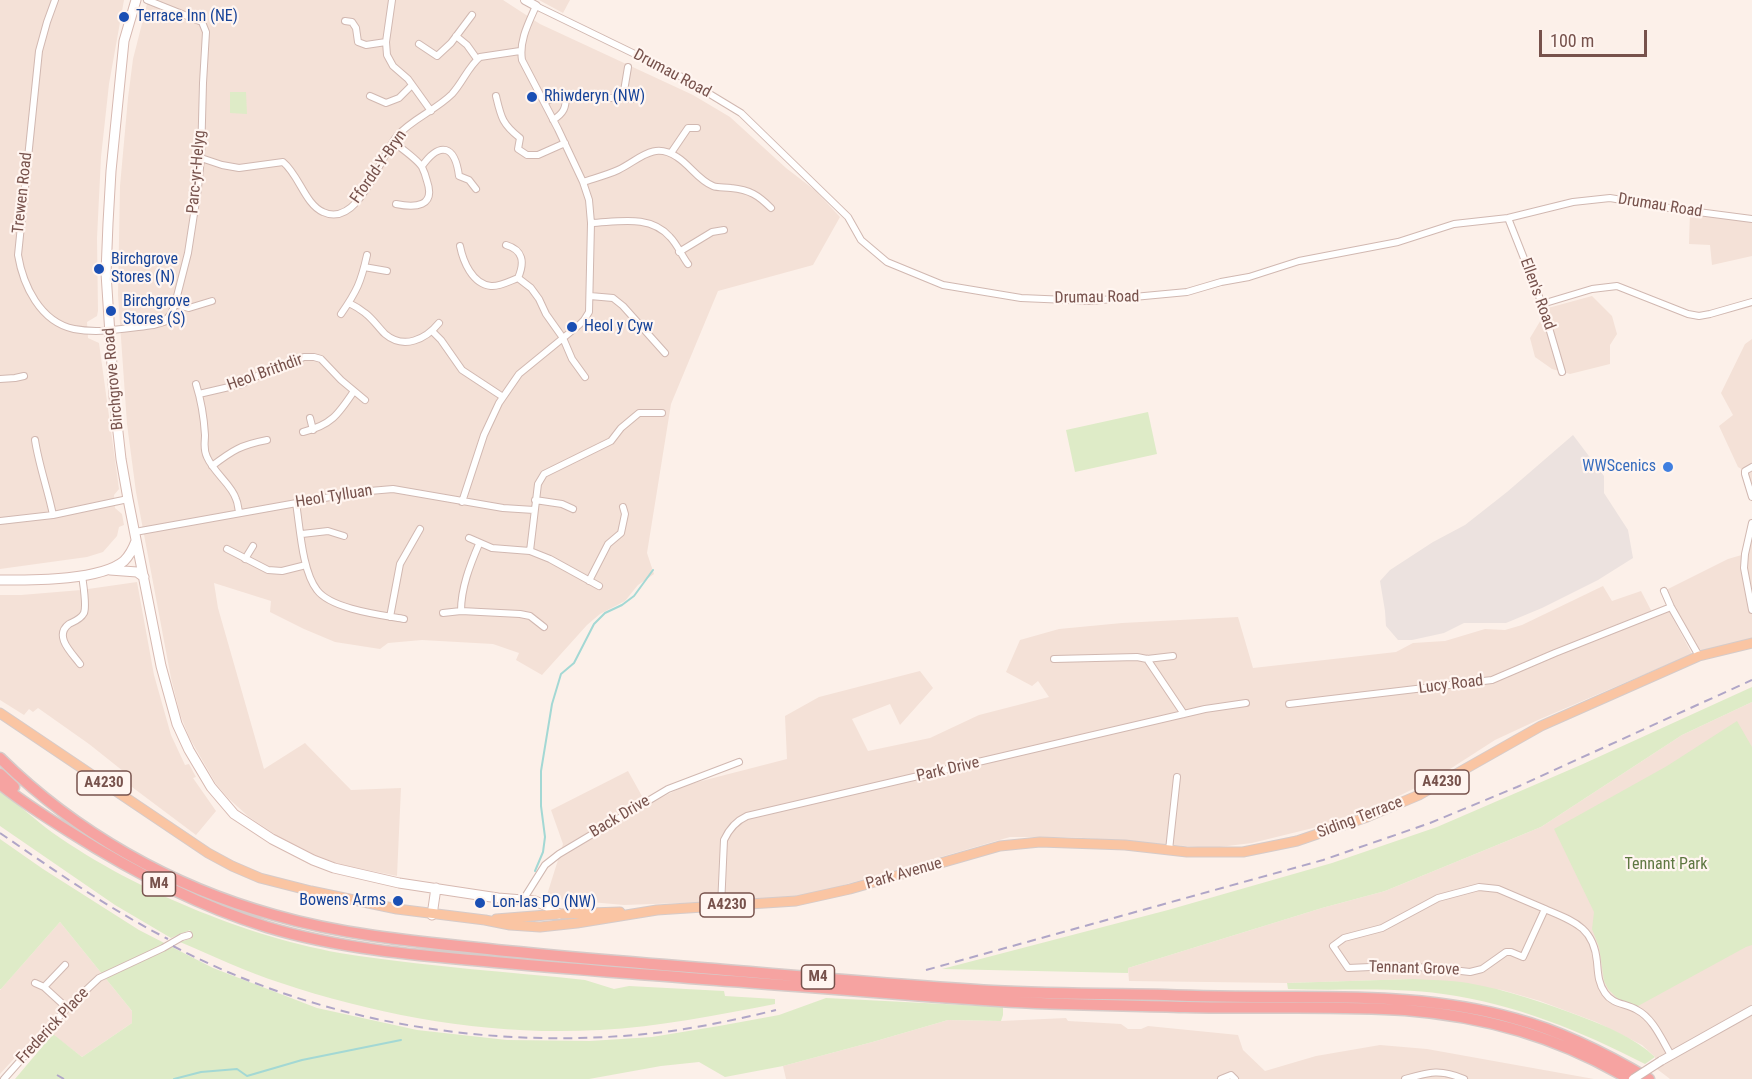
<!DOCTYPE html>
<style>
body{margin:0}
#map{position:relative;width:1752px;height:1079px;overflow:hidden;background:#fcf0e9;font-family:"Roboto Condensed",sans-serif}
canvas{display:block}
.scale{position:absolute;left:1539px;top:30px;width:108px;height:27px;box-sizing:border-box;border:3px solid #77524c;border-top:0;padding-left:8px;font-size:18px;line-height:21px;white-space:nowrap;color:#77524c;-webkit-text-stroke:4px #fff5f0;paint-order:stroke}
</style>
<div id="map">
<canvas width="1752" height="1079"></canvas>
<div class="scale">100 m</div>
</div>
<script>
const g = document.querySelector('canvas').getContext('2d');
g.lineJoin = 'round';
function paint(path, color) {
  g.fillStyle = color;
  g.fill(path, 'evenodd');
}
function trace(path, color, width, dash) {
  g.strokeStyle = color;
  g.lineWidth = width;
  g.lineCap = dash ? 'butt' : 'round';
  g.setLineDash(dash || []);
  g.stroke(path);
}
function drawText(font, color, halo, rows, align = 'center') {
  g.font = font + ' "Roboto Condensed",sans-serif';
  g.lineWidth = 4.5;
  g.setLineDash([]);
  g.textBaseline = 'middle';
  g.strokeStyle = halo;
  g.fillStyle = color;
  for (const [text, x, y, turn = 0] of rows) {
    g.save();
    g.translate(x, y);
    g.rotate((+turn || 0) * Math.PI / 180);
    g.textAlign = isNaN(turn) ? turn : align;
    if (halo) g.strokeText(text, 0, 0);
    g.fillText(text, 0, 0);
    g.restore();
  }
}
paint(new Path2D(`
 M0,0H124L109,84L101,157L97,238L98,311L97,316L87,322L88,338L99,343L119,489L114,495L115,508L122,514L124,525L119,527L117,536L103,552L87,557L0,569Z
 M148,0H503L540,24L693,95L730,117L786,168L816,191L840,217L813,265L718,291L671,404L647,553L654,574L638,585L625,601L600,614L587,625L542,675L516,660L519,653L493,644L422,640L388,643L380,649L335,642L304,629L270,612L271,601L214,583L218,608L264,769L305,743L351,790L401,788L397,876L342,865L316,856L282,839L249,817L228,798L216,784L189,737L180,714L171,678L136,492L127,424L118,295L120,186L128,98L133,59Z
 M539,0H570L563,13Z
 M1690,211L1752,219V256L1712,265L1710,245L1689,244Z
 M1592,296L1612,316L1617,334L1610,345V364L1570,374L1552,369L1535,357L1530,338L1548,308Z
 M1752,339V497L1745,471L1738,467L1719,426L1733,415L1721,393L1745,344Z
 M1752,523V643L1699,656L1664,591L1728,559L1745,554Z
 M137,582L154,675L171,735L185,765L189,764L196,777L193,778L216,811L196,835L124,781L128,775L89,744L38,708L33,712L29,709L24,715L0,700V595H21L81,590Z
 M1603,586L1612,601L1641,591L1654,616L1669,611L1692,654L1538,720L1495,740L1436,778L1382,804L1313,828L1252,843L1211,848L1071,837H1010L823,891L786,898L711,902L624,905L546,898L563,844L551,810L628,771L647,805L686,785L787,759L785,716L819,697L920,671L933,688L900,725L890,704L852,719L868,751L930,738L979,715L1049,697L1038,681L1032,686L1006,672L1020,640L1059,629L1122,623L1238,617L1253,668L1396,652L1413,643L1445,641L1485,629L1505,630L1522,625Z
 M1752,702V1079H1670L1657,1069L1655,1057L1642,1045L1596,1022L1540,1001L1502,990L1413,979L1287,983L1129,981L1128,968L1322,908L1385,891L1541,827L1682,735Z
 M60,922L132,1011V1023L82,1057L43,1027L0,1074V990Z
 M1066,1018L1068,1021L1121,1024L1128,1029H1141L1148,1026L1238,1035L1243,1050L1265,1071L1316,1056L1380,1045L1427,1049L1594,1079H786L783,1066L876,1041L948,1020L1001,1021Z`), '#f4e1d7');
paint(new Path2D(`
 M1573,435L1604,476V493L1628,530L1633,558L1598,580L1542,608L1506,623H1464L1444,633L1412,640H1398L1386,626L1385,611L1380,581L1390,570L1433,542L1465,525L1507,492Z`), '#ece2df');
paint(new Path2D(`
 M230,92H246L247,114L230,113Z
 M1148,412L1157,454L1075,472L1066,430Z
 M1752,687V702L1682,735L1541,827L1385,891L1322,908L1128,968V973L942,969L1168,910L1332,863L1437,827L1583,764Z
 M1737,721L1752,747V945L1746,947L1638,1006L1618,999L1608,989L1604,981L1599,947L1592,929L1594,912L1554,829L1667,766Z
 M0,790C18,804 35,820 53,833C137,892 258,942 359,956C434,967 510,972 585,980L614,989L629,986L724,991L725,996L775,999V1004C717,1015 659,1027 600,1030C492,1036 383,1017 281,983C247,972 213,956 180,942L192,938L190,930L171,938L115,905L0,826Z
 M0,839L43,869L139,930L213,968L317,1008L417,1030L507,1040L590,1041L652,1037L719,1026L779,1015L826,998L1003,1007V1015L1001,1021L948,1020L876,1041L783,1066L725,1077L699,1062L661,1066L589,1079H15L53,1034L82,1057L132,1023V1011L60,922L1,989H0Z
 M1413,979C1431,980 1450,980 1468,983C1508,990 1545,1003 1582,1017C1608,1027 1635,1038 1655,1057L1645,1064C1581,1031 1515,1004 1443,994C1392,987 1339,991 1288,989L1287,983Z`), '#deebc7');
trace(new Path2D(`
 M535,871L543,852L545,837L541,806V771L552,704L561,674L574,663L594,624L605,613L622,605L634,596L653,570
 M174,1079L201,1072L237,1069L247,1076L302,1060L401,1040`), '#a3d8d4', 2);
const minor = new Path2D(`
 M55,0L47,22L39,51L18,255C23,285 40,322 74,329C100,334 128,328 154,325L164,322L171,314L175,304L188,253L198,188L201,158L203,83L206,32L202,22L147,0
 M392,0L386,42L387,55L393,66L408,79L431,111
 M345,21L352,22L356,28L358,42L366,45L386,42
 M456,36L467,45L477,59
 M419,44L437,56L451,43L472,15
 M370,96L386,103L399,98L412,85
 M496,96C501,117 502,124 520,138L518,149L527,155H538L565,143
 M623,97L628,67
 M544,102C569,91 570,97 595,98C608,99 619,96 632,99
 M553,120C564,113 566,108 566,95
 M393,142C401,148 417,159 422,167C424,171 426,177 427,181C436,207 415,208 396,204
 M671,153L688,128H697
 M201,158L222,165L239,168L283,162C299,175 305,204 323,212C359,229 380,156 397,136C412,119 436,110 452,94C463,82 468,67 480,57L520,51
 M422,166C440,141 455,145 459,176L469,180L476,189
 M583,182C595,178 607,175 618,170C639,160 653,141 677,157C690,165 698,180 713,186C718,188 725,187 731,188C750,190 758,195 771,208
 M1508,218L1542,304L1562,372
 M591,223C618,222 650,214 670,237C677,244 682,256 688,264
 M460,246C463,261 472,284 491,286C499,287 510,281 518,278C525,262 523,250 506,245
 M679,252L712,232L724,230
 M364,267L387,271
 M518,278L531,288L539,299L546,314L563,338L572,359L585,377
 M590,296L613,298L623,306L665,353
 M349,303C355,306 360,309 365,313C373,319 378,327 385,334C404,350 426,339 439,323
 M175,304L189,308L212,301
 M1542,304L1592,289L1617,286L1688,314L1699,316L1710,314L1752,302
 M341,314C357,291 361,282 367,255
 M432,331L441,340L462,370L503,397
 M0,379L15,378L24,376
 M196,384C201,400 204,418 205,435C205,443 203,449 207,457C214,473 232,485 236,499C238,503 238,508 239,512
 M199,394L242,384L263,373L304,357H314L321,359L341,380L365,400
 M310,418L313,430
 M303,432C331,425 338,415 354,391
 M35,440C39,466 48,490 53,515
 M212,466C233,450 241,445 267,440
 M1752,467L1745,471V474L1752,497
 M535,500L562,504L573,509
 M462,502L484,435L499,403L519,374L579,325L584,320L589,312L591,223L589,200L583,182L558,129L522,60C519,41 528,24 536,6L680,76L741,113L848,217L861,240L887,262L943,285L1021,298L1091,301L1187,292L1221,282L1249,277L1299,261L1398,242L1454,224L1508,218L1573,202L1610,198L1675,209L1752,219
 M296,503C300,527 302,571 317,590C331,609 381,615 404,619
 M0,521L53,515L128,499
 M1752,523L1745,554L1744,568L1752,610
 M135,532L358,492L393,489L503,508L534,510
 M302,534L328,531L344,536
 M469,538L492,548L530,551L550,559L599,586
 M227,549L268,570L282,571L306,565
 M530,551L538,484L544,474L611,441L621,428L639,413H662
 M245,559L253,546
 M589,581L608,544L621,533L625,514L623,507
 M1664,591L1671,607L1699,656
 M461,611C461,588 470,565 479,544
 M443,613L461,611L520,614L530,616L544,627
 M390,617L400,564L420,529
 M1054,659L1137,657L1147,659L1173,656
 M1147,659L1184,714
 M80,664C72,653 53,636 69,624C75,621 81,619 84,613C87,605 83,584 82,575
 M1289,704L1492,680L1555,653L1671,607
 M1169,850L1177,777
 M1479,887L1498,889L1545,909L1523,957L1511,952H1506L1482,969L1470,972L1434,968L1393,966L1348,968L1333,946L1344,938L1382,928L1438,898Z
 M523,900L545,865L559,854L668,789L739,762
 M721,906L724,840C729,829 736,821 747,816L1205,709L1246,703
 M1545,909C1573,921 1594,927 1597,962C1598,973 1598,983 1605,993C1613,1005 1626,1003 1637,1010C1653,1018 1662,1040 1671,1055
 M35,983L44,987L67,1008
 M44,987L65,965
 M4,1079L67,1008L99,978L163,948L182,937L189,935
 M1221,1079L1231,1075L1235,1079
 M1405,1079C1430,1072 1440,1069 1464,1079`);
const tertiary = new Path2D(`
 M525,0L536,6
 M1661,1061L1752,1010`);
const secondary = new Path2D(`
 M136,0L124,41L111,171L108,223L106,273L114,396L121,459L128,499L161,666L177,724L189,750L211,787L234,814L272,839L313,860L334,868L399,883L498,898L535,901L547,906L559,914
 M110,570L137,572L144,577
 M0,580C31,580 100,581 124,561C130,555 133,549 136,541
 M432,915L436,888`);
const primary = new Path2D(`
 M0,713L208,853L232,866L260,878L311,891L397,909L485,920L510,925L540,927L577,923L657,910L796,901L850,889L1000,846L1040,842L1125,845L1187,852H1243L1297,841L1367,817L1419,795L1541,726L1699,656L1752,643
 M496,919L559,914L620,912`);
const motorway = new Path2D(`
 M0,758C75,832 172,887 274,915C340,934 409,941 478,948C552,956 626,962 701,968C798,976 895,985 993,991C1050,994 1108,994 1165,995C1208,997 1251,997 1294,997C1369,997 1444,998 1516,1019C1564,1032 1607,1054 1649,1079
 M0,774L14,787
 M0,784C22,802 46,817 70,832C133,872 196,905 267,927C337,948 412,955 484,961C557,968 630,973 703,979C802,986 900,995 999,1001C1060,1005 1123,1005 1185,1007C1258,1009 1332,1005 1405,1010C1483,1016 1561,1038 1629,1079`);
trace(minor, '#d1b8b1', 8);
trace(tertiary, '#d1b8b1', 10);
trace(secondary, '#d7b9b1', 11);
trace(primary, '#d6cbc9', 11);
trace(motorway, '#d6cbc9', 13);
trace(minor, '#fff', 6);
trace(tertiary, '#fff', 8);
trace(secondary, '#fff', 9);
trace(primary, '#fac5a3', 9);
trace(motorway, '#f6a3a1', 10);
trace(new Path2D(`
 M0,833C54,870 109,909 168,939
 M173,946C322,1024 497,1052 664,1032C702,1027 739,1019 776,1010
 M926,970L1323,860L1430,823L1517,787L1752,680
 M57,1075L64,1079`), '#b0a6c7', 2, [9, 6]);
const tertiaryBridge = new Path2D(`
 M1633,1079L1661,1061`);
trace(tertiaryBridge, '#d1b8b1', 10, []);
trace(tertiaryBridge, '#fff', 8);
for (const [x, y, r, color] of [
 [124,17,6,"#1a4fb4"],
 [532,97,6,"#1a4fb4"],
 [99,269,6,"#1a4fb4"],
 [111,311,6,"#1a4fb4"],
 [572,327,6,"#1a4fb4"],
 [1668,467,6,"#3f7fe0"],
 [398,901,6,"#1a4fb4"],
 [480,903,6,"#1a4fb4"]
]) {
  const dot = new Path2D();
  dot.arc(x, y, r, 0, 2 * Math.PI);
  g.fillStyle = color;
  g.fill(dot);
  trace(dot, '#fff5f0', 2);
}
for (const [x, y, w] of [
 [1442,782,54],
 [104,783,54],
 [159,884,33],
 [727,905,54],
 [818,977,33]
]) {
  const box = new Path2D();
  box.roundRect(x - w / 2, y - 12, w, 24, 4.5);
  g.fillStyle = '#fff5f0';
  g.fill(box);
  trace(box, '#77524c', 1.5);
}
drawText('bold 15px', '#77524c', null, [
 ["A4230",1442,782],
 ["A4230",104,783],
 ["M4",159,884],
 ["A4230",727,905],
 ["M4",818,977]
]);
drawText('16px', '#164399', '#fff5f0', [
 ["Terrace Inn (NE)",136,17],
 ["Rhiwderyn (NW)",544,97],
 ["Birchgrove",111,260],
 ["Stores (N)",111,278],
 ["Birchgrove",123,302],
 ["Stores (S)",123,320],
 ["Heol y Cyw",584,327],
 ["Bowens Arms",386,901,"right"],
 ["Lon-las PO (NW)",492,903]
], 'left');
drawText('16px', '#77524c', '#fff5f0', [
 ["Drumau Road",672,74,28],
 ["Ffordd-Y-Bryn",379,167,-55],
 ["Parc-yr-Helyg",197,172,-85],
 ["Trewen Road",23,193,-84],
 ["Drumau Road",1660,206,9],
 ["Ellen's Road",1537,294,70],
 ["Drumau Road",1097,298,-1],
 ["Heol Brithdir",265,373,-20],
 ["Birchgrove Road",114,379,-95],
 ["Heol Tylluan",334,497,-9],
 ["Lucy Road",1451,685,-7],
 ["Park Drive",948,770,-13],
 ["Back Drive",620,817,-31],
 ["Siding Terrace",1360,818,-21],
 ["Park Avenue",904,874,-16],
 ["Tennant Grove",1414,969,2],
 ["Frederick Place",53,1026,-47]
]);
drawText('16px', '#366cbe', '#fff5f0', [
 ["WWScenics",1656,467]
], 'right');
drawText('16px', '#5e7741', '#fff5f0', [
 ["Tennant Park",1666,865]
]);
</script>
